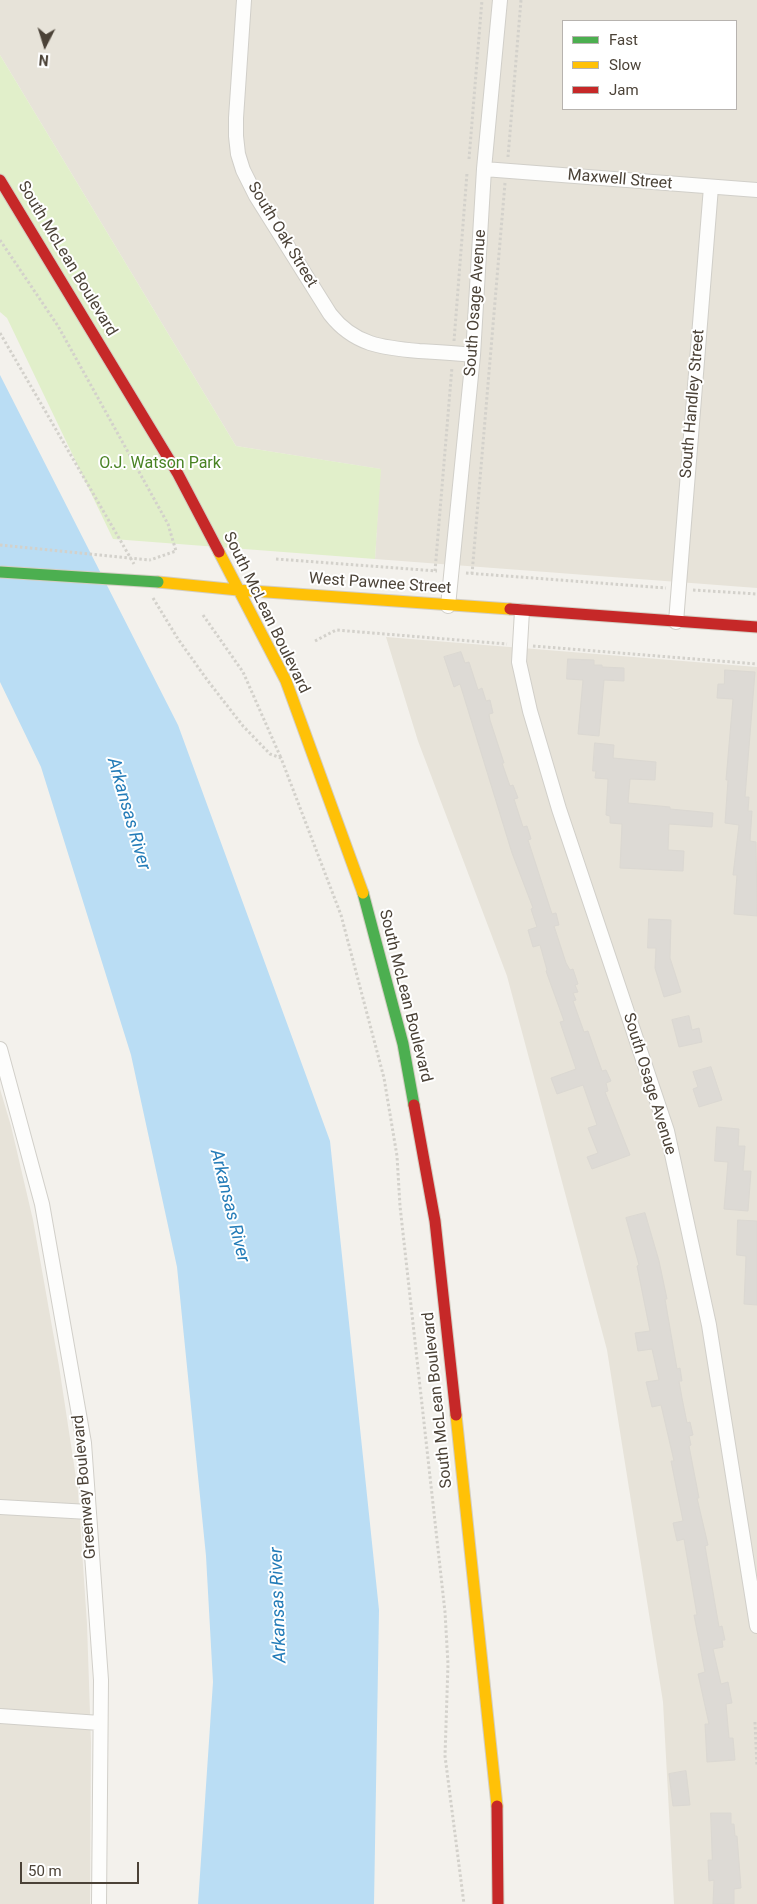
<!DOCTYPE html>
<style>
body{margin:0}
#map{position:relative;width:757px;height:1904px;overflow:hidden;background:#f3f1ec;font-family:Roboto,sans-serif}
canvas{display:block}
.legend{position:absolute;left:562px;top:20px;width:175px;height:90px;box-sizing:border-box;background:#fff;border:1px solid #b7b3af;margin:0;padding:6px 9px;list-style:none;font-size:15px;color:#4b4237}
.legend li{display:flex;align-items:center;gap:10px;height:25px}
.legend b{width:25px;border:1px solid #b7b3af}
.north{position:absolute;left:20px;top:20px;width:50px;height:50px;-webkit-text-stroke:4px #fff;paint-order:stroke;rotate:185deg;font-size:14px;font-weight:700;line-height:20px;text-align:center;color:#4b4237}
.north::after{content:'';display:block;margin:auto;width:18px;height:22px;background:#4b4237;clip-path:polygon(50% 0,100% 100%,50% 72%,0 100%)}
.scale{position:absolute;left:20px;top:1862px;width:119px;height:22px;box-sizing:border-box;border:2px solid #4b4237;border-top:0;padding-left:6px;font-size:15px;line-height:18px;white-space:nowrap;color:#4b4237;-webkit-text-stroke:4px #fff;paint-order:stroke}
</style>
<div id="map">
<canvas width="757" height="1904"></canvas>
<ul class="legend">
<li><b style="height:6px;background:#4caf50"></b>Fast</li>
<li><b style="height:6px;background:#ffc107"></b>Slow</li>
<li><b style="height:6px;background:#c62828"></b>Jam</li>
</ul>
<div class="north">N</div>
<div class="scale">50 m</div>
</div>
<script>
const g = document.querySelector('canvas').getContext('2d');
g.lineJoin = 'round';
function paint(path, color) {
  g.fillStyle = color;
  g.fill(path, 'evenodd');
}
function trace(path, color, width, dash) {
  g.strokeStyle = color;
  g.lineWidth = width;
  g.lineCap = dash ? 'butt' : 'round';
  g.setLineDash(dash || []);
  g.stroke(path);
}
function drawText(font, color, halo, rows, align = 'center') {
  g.font = font + ' Roboto,sans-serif';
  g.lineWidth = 4;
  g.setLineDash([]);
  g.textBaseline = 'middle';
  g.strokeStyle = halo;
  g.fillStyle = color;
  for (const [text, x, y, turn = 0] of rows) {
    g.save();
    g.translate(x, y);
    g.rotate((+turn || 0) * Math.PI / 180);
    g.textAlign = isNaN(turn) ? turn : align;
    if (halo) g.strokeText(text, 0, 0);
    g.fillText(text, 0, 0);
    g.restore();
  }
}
paint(new Path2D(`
 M0,0H757V588L375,559L380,469L236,446L0,55ZM563,21H736V109H563Z
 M386,637L757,667V1904H674L663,1702L607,1350L507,976L418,741Z
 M0,1089L11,1126L33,1220L59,1366L78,1491L87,1624L91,1743L90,1904H0Z`), '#e7e3d9');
paint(new Path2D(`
 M0,55L236,446L381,469L375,559L113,539L7,318L0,312Z`), '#e1efca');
paint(new Path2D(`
 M0,375L178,725L330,1141L379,1610L374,1904H198L213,1682L206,1556L177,1267L131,1055L41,767L0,682Z`), '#baddf4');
const building = new Path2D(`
 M461,652L465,663L469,662L478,690L482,688L486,701L490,700L493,713L489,714L490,720L504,763H502L510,786L513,785L518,798L514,799L523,827L527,826L531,839L528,840L552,914L556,913L559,925L554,926L566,963L570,970L573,969L578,984L575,985L578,992L573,993L576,1000L573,1001L584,1032L588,1031L602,1071L606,1070L611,1081L606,1083L608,1091L605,1092L630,1155L592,1169L587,1157L598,1153L588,1128L597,1125L583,1085L557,1094L551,1078L576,1069L560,1022L564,1021L546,971L547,970L540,945L533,947L528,930L537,927L531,909L533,908L512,853L460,684L454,687L444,657Z
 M568,659L594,660V665H602V667L624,668V681L604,680L599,736L578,734L583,680L567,679Z
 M725,670L755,672L745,797H749L748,811H752L750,841L756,842L757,916L734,914L737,875H733L739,825L725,823L728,780H726L733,699L717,698L718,684H724Z
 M595,743L614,745L613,758L656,762L655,780L630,779L628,803L670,807V809L713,813L712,827L669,824L668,850L684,851L683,871L620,868L622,824L610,823V816L606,815L608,779L595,778L596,771H593Z
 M649,919L671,920L670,958L681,992L664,997L655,968L656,948H648Z
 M689,1016L692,1030L699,1028L702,1042L679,1047L672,1020Z
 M711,1067L722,1100L699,1107L693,1089L698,1087L693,1072Z
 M717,1127L739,1129L738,1146H745L743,1171H751L748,1211L724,1209L728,1162L715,1161Z
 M645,1213L659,1261L667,1299H665L677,1369L680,1368L682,1381H679L682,1398L687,1423L690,1422L693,1435L689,1436L691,1445L689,1446L699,1498H697L708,1545L705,1546L719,1627L722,1626L725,1640H722L723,1647L713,1649L721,1684L728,1682L732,1703L726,1704L729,1738H733L735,1760L707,1762L705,1724H709L698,1674L705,1672L694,1615H697L684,1539L677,1541L673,1523L683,1521L671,1461H674L661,1405L652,1407L646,1382L659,1380L652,1349L638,1351L635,1333L650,1331L637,1266L639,1265L626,1218Z
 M738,1220L757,1221V1305L744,1304L746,1256L737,1255Z
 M686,1771L690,1805L673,1806L669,1774Z
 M711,1813H731V1824H734L735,1836H737L741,1888L734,1889V1904H713L714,1880L709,1881L708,1860H712Z`);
paint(building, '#dddad5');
trace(building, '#dbd8d2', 1);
const street = new Path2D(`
 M244,0L236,118V136L238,154L243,170L256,196L330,314C354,345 383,348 419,351C437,352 455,353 473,355
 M484,169L757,190
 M448,606L473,355L484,169L500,0
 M522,611L519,662L530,711L559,809L667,1131L709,1325L757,1626
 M676,622L711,187
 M0,1049L42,1204L84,1443L101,1680L99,1904
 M0,1507L89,1512
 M0,1716L100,1723`);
const fast = new Path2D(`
 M363,893L403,1044L414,1105`);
const slow = new Path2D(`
 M219,552L286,681L363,893
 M158,582L238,590L510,609
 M456,1415L497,1806`);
const jam = new Path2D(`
 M0,180L178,474L219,552
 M510,609L757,627
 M414,1105L435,1221L456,1415
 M497,1806L498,1904`);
trace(street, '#d1cfc9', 16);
trace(fast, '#d3cec3', 13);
trace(slow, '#d3cec3', 13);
trace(jam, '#d3cec3', 13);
trace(new Path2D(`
 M508,157L521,0
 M469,159L482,0
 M0,240L58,326L168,524L176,551L150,560
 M0,333L134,564
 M454,341L467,173
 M276,559L437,571
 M435,571L452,367
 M466,573L666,588
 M472,574L505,183
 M693,590L757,594
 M153,598L178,639L208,681L243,726L270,754L281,758L341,915L384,1078L397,1156L400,1206L445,1612L448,1664L445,1756L464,1904
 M203,615L243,672L281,758
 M315,641L336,630L507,644
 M533,646L757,664
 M755,1722L757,1767`), '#d3d1cb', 3, [2.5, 2.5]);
trace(street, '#fdfdfc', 14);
trace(fast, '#4caf50', 11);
trace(slow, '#ffc107', 11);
trace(jam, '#c62828', 11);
const fastBridge = new Path2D(`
 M0,572L158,582`);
trace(fastBridge, '#d3cec3', 13, []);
trace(new Path2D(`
 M0,545L150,560`), '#d3d1cb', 3, [2.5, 2.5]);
trace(fastBridge, '#4caf50', 11);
drawText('16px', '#4b4237', '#fff', [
 ["Maxwell Street",620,180,5],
 ["South Oak Street",282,235,59],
 ["South McLean Boulevard",67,259,59],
 ["South Osage Avenue",476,303,-86],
 ["South Handley Street",693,404,-85],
 ["West Pawnee Street",380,584,4],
 ["South McLean Boulevard",266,613,64],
 ["South McLean Boulevard",405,996,76],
 ["South Osage Avenue",649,1084,73],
 ["South McLean Boulevard",438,1400,-96],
 ["Greenway Boulevard",85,1487,-95]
]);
drawText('16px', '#498324', '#fff', [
 ["O.J. Watson Park",160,464]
]);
drawText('italic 18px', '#247cb8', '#fff', [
 ["Arkansas River",128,814,74],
 ["Arkansas River",229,1206,76],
 ["Arkansas River",279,1605,-92]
]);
</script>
